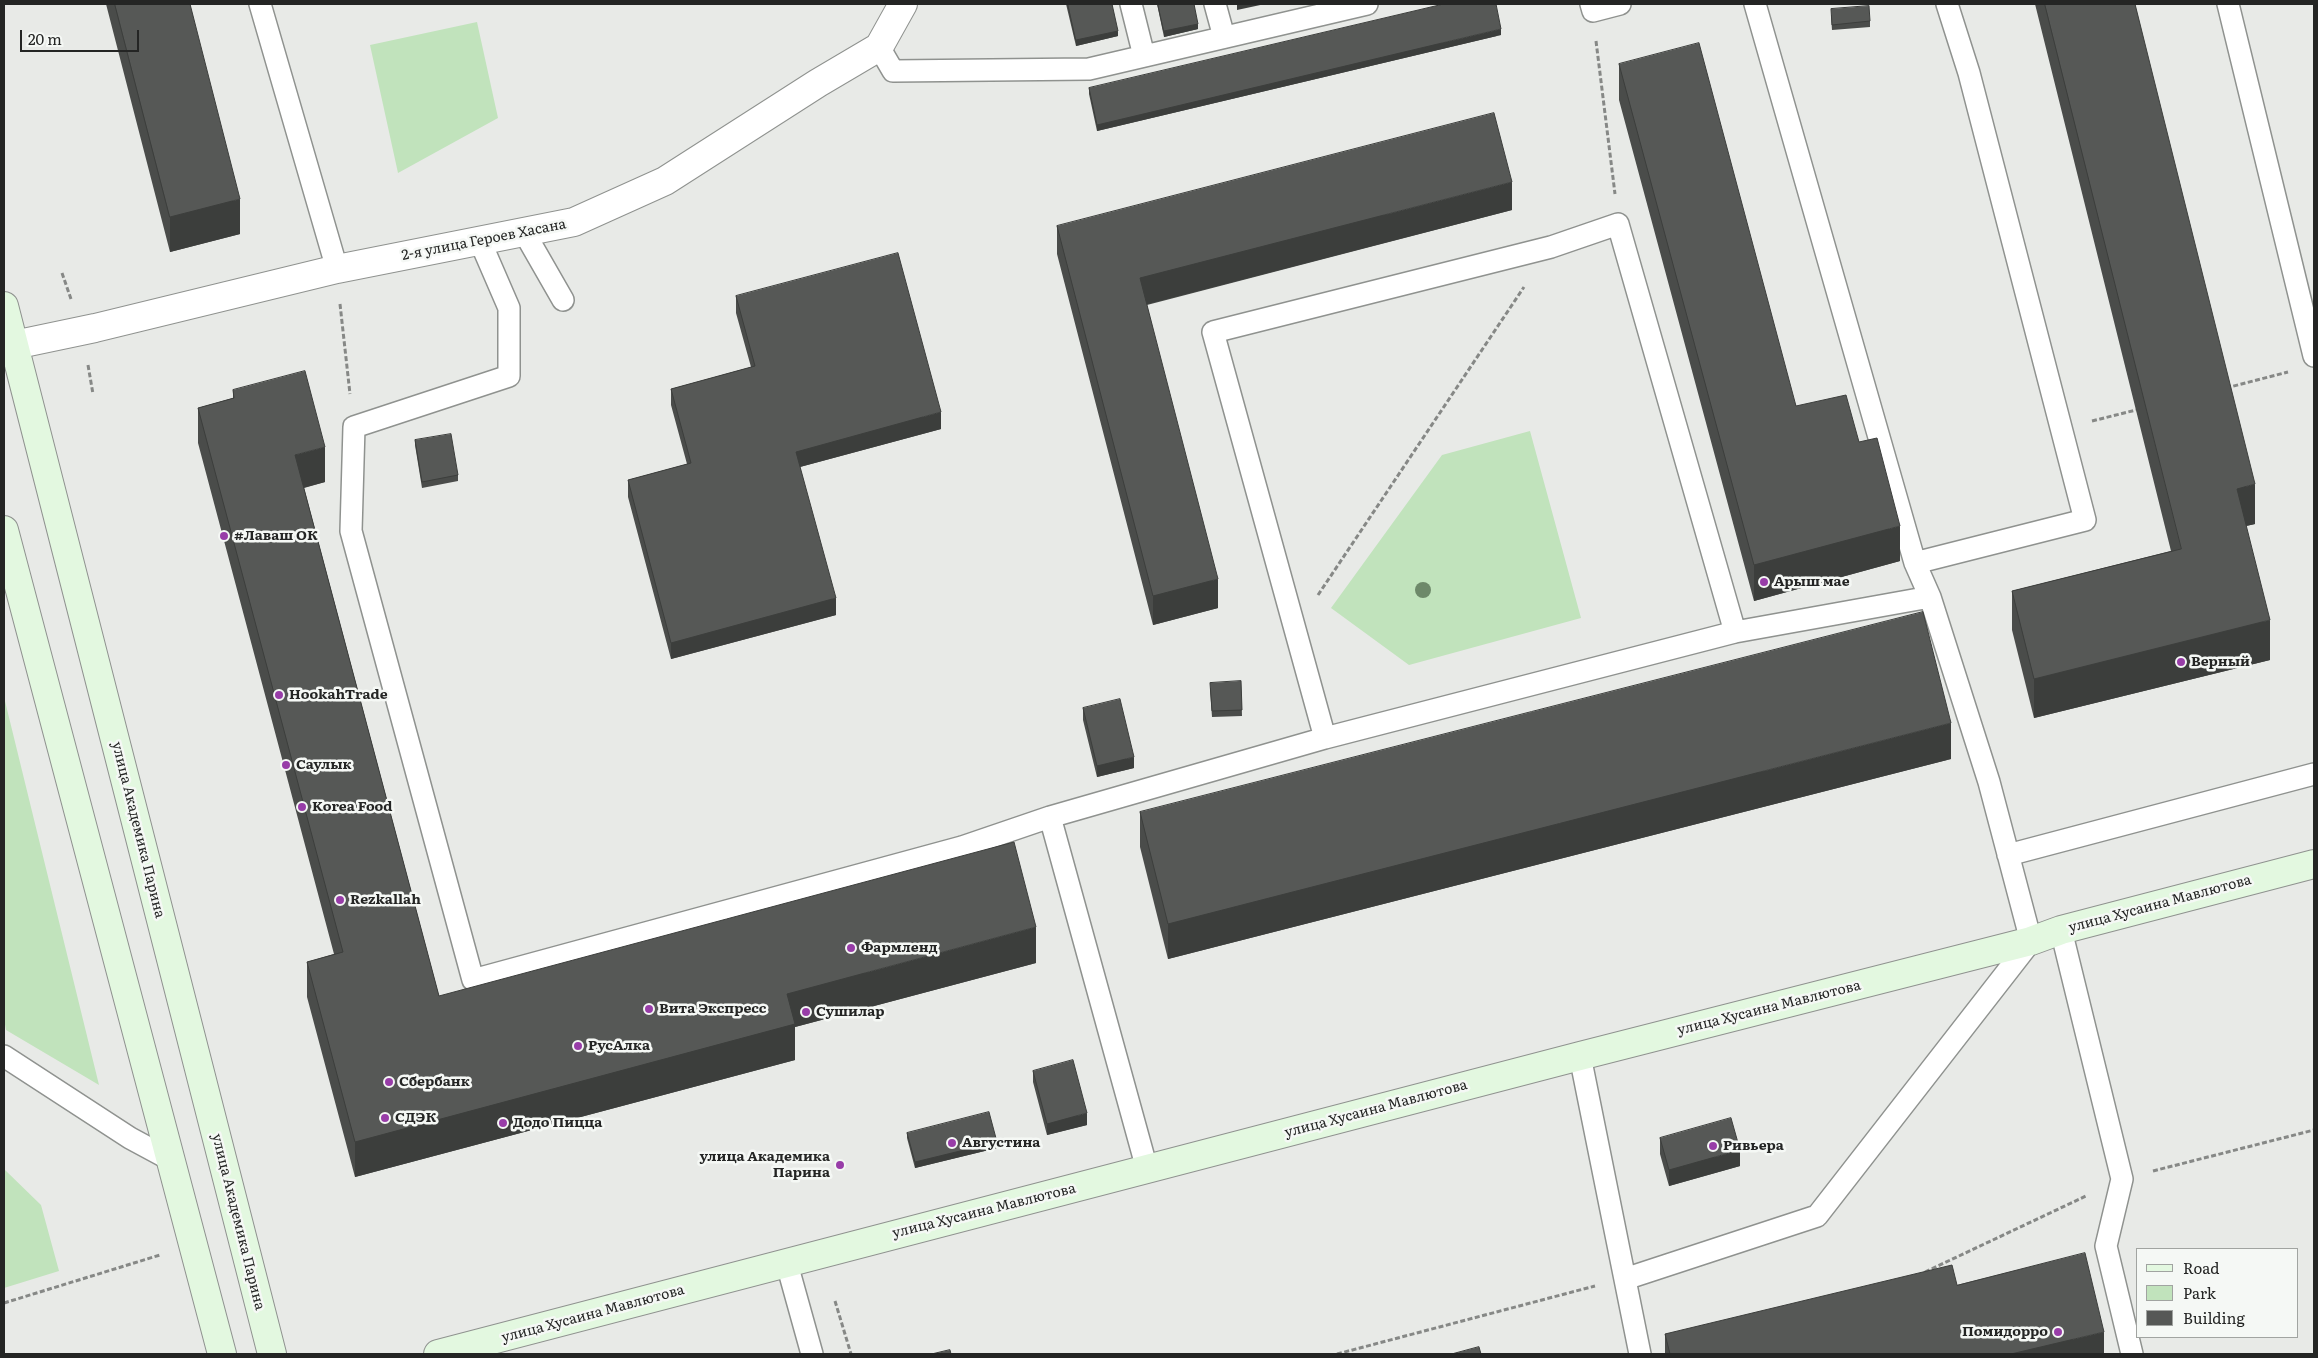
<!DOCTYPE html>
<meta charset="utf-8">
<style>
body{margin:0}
#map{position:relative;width:2318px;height:1358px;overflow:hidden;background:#e8eae7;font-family:Literata,serif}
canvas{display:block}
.frame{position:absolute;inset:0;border:5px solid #242524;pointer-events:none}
.legend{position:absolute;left:2136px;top:1248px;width:162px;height:90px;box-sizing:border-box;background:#f5f8f5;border:1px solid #a1a4a1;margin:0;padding:6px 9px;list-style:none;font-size:15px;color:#242524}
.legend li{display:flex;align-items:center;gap:10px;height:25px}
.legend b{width:25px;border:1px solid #a1a4a1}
.scale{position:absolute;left:20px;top:30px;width:119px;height:22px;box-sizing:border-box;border:2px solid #242524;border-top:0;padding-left:6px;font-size:15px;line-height:18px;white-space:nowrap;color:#242524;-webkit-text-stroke:4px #f5f8f5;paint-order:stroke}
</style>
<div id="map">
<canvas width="2318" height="1358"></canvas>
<div class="frame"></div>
<ul class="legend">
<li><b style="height:6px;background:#e3f8e0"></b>Road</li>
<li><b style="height:14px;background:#c1e3bc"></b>Park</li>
<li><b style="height:14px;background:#565856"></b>Building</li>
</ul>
<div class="scale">20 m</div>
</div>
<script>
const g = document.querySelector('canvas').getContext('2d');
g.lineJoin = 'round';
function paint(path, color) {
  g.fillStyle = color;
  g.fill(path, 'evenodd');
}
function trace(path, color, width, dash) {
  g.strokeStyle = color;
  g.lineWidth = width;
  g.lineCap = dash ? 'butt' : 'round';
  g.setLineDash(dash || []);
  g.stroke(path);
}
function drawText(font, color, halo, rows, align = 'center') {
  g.font = font + ' Literata,serif';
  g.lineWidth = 5;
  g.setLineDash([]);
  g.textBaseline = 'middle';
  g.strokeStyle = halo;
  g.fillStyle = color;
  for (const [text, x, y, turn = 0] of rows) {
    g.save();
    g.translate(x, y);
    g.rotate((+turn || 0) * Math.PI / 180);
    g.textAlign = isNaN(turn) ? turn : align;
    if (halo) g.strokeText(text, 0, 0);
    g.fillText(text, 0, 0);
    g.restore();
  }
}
paint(new Path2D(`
 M477,22L498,118L398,173L370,45Z
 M1530,431L1581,618L1409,665L1331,608L1442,455Z
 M4,697L99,1085L6,1030L4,1019Z
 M4,1169L41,1205L59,1271L4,1288Z`), '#c1e3bc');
const lane = new Path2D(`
 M260,4L337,269
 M1131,4L1144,56
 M1215,4L1224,37
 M1591,4L1593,11L1620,4
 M2228,4L2314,356
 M879,47L893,71L1089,69L1367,4
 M524,232L563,300
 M480,241L509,308V376L354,427L351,531L473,980L962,847L1050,817L1325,738L1735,632L1930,597
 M1915,563L2085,520L1969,73L1947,4
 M1325,738L1213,332L1551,247L1618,224L1735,632
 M1050,817L1147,1169
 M2008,855L2314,774
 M2061,930L2122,1179L2106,1246L2132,1354
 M4,1056L130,1138L169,1159
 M1580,1056L1640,1354
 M787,1264L812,1354
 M1625,1279L1817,1216L2031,941L1989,782L1930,597L1915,563L1755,4`);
const street = new Path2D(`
 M14,345L95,328L337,269L574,222L665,181L818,83L879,47L903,4`);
const secondary = new Path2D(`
 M4,306L272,1354
 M4,530L222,1354
 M438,1354L1580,1056L2031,941L2061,930L2314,864`);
trace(lane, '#8f928f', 24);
trace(street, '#8f928f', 30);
trace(secondary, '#8f928f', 30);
trace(new Path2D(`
 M1596,41L1615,194
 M62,273L71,299
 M340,304L350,394
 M88,365L93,394
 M2226,388L2288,372
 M2092,421L2136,410
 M1318,595L1524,287
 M2153,1171L2314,1130
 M1925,1272L2086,1196
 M835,1301L851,1354
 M4,1303L160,1255
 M1337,1354L1595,1286`), '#868886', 3, [5, 2.5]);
trace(lane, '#fff', 21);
trace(street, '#fff', 28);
trace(secondary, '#e3f8e0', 28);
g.fillStyle = '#6e896a';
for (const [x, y] of [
 [1423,590]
]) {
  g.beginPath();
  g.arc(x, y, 8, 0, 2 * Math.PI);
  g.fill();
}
paint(new Path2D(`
 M106,4H190L240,234L170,252Z
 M1066,4H1112L1118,36L1076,46Z
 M1157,4H1194L1198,29L1164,37Z
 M2035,4H2135L2255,524L2246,526L2270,660L2034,718L2012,630V591L2171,551Z
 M1831,15L1870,21V27L1832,30Z
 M1501,35L1097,131L1089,94V88Z
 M1619,64L1796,406L1859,442L1900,561L1754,601L1619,100Z
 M1512,210L1147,305L1218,608L1153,625L1057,254V226Z
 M736,296L941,429L800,467L836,615L671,659L628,497V480L687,464L671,405V389L751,367L736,313Z
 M233,390L325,482L304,488L439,996L1036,963L795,1027V1060L355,1177L307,997V962L334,954L198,443V408L233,398Z
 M415,440L458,475V481L422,488L415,445Z
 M1241,681L1242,716L1212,717L1210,688Z
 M1083,708L1134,768L1097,777L1083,720Z
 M1951,759L1168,959L1140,847V812Z
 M1033,1071L1087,1125L1047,1135L1033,1082Z
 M907,1133L997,1148L915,1168L907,1138Z
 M1660,1138L1740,1166L1669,1186L1660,1154Z
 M1957,1285L2104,1354H1665V1334Z`), '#4a4c4a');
paint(new Path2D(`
 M1241,4H1265L1237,10V5Z
 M1198,24V29L1164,37V31Z
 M1501,29V35L1097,131V125Z
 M1118,31V36L1076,46V40Z
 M1512,182V210L1140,306V278Z
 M240,199V234L170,252V217Z
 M941,412V429L796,468V452Z
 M325,447V482L295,490V455Z
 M2255,484V524L2237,528V489Z
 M1900,526V561L1754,601V565Z
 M1218,579V608L1153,625V596Z
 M836,598V615L671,659V643Z
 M2270,620V660L2034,718V679Z
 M1951,723V759L1168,959V924Z
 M1134,757V768L1097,777V766Z
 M1036,927V963L795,1027V1060L355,1177V1142L787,994Z
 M1087,1113V1125L1047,1135V1124Z
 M997,1142V1148L915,1168V1162Z
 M1740,1150V1166L1669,1186V1170Z
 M2104,1332V1354H2011Z`), '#3c3e3c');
const building = new Path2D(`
 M115,4H190L240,199L170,217Z
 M1068,4H1112L1118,31L1076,40Z
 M1158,4H1194L1198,24L1164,31Z
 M1444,4H1496L1501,29L1097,125L1089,88Z
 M2045,4H2135L2255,484L2237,489L2270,620L2034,679L2012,591L2181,549Z
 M1869,6L1870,21L1832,25L1831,9Z
 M1699,43L1796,406L1846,395L1859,442L1877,438L1900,526L1754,565L1619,64Z
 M1494,113L1512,182L1140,278L1218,579L1153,596L1057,226Z
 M898,253L941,412L796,452L836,598L671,643L628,480L691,463L671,389L755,366L736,296Z
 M305,371L325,447L295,455L439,996L1014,842L1036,927L787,994L795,1024L355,1142L307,962L343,952L198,408L234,398L233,390Z
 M451,434L458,475L422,482L415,440Z
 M1923,612L1951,723L1168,924L1140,812Z
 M1241,681L1242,710L1212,711L1210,683Z
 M1120,699L1134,757L1097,766L1083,708Z
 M1073,1060L1087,1113L1047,1124L1033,1071Z
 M989,1112L997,1142L915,1162L907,1133Z
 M1731,1118L1740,1150L1669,1170L1660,1138Z
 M2085,1253L2104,1332L2011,1354H1670L1665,1334L1952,1265L1957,1285Z
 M1479,1347L1481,1354H1452Z
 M950,1350L951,1354H932Z`);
paint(building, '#565856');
trace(building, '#3c3e3c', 1);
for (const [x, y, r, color] of [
 [224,536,5,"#983da8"],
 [1764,582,5,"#983da8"],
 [2181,662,5,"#983da8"],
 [279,695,5,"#983da8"],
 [286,765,5,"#983da8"],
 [302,807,5,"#983da8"],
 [340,900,5,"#983da8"],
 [851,948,5,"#983da8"],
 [649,1009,5,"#983da8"],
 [806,1012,5,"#983da8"],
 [578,1046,5,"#983da8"],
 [389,1082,5,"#983da8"],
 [385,1118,5,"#983da8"],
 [503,1123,5,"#983da8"],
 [952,1143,5,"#983da8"],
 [1713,1146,5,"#983da8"],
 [840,1165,5,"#983da8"],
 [2058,1332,5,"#983da8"]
]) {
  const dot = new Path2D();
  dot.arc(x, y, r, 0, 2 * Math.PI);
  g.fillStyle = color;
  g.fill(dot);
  trace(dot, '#f5f8f5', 2);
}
drawText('14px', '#242524', '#f5f8f5', [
 ["2-я улица Героев Хасана",484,240,-11],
 ["улица Академика Парина",138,830,76],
 ["улица Хусаина Мавлютова",2160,904,-15],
 ["улица Хусаина Мавлютова",1769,1008,-14],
 ["улица Хусаина Мавлютова",1376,1109,-15],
 ["улица Хусаина Мавлютова",984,1211,-14],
 ["улица Академика Парина",238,1222,76],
 ["улица Хусаина Мавлютова",593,1314,-15]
]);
drawText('bold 14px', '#242524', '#f5f8f5', [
 ["#Лаваш ОК",234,536],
 ["Арыш мае",1774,582],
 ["Верный",2191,662],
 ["HookahTrade",289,695],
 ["Саулык",296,765],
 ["Korea Food",312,807],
 ["Rezkallah",350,900],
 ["Фармленд",861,948],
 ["Вита Экспресс",659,1009],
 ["Сушилар",816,1012],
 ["РусАлка",588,1046],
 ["Сбербанк",399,1082],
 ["СДЭК",395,1118],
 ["Додо Пицца",513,1123],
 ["Августина",962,1143],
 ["Ривьера",1723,1146],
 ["улица Академика",830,1157,"right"],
 ["Парина",830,1173,"right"],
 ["Помидорро",2048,1332,"right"]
], 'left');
</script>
